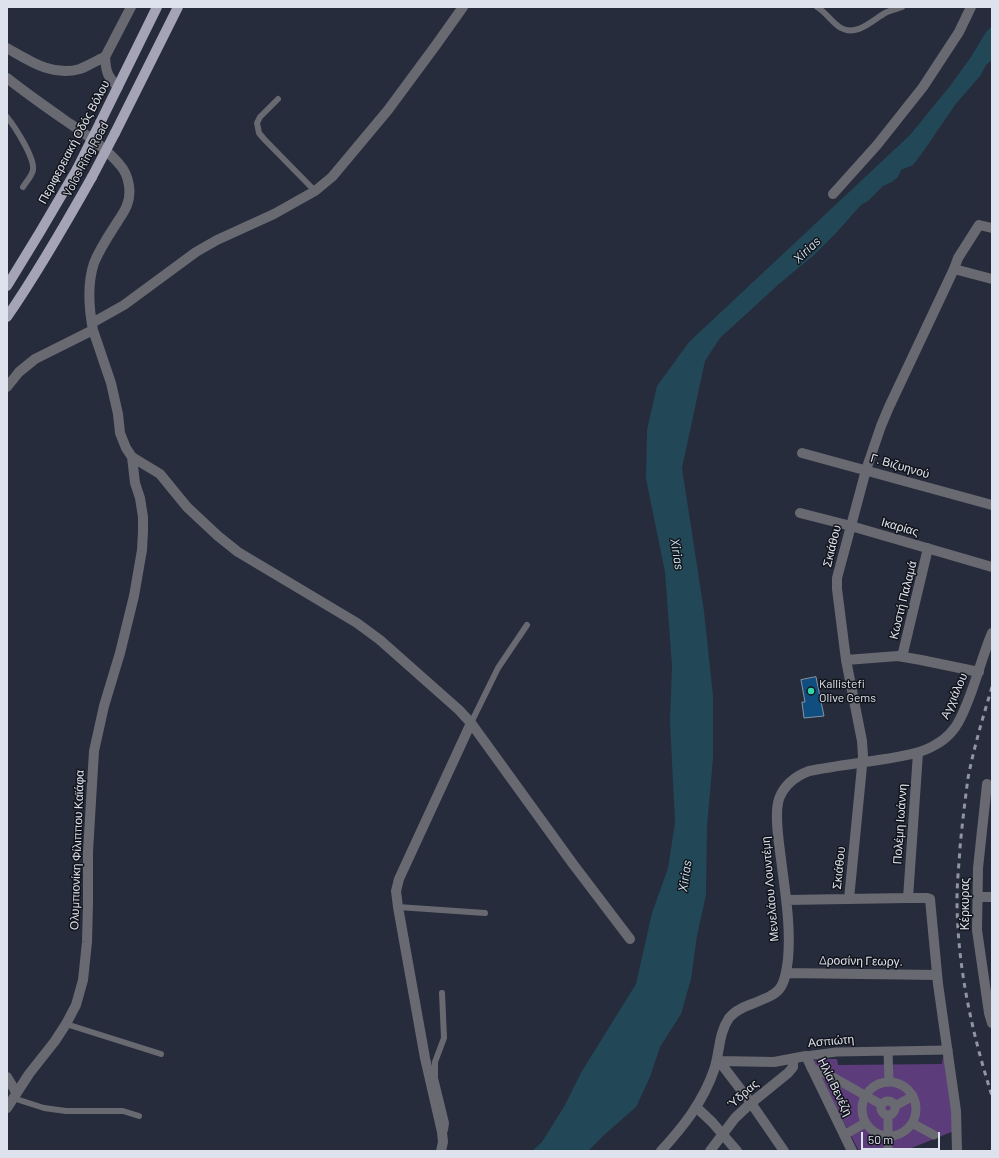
<!DOCTYPE html>
<meta charset="utf-8">
<style>
body{margin:0}
#map{position:relative;width:999px;height:1158px;overflow:hidden;background:#262c3b;font-family:Barlow,sans-serif}
canvas{display:block}
.frame{position:absolute;inset:0;border:8px solid #dee2ed;pointer-events:none}
.scale{position:absolute;left:861px;top:1132px;width:79px;height:18px;box-sizing:border-box;border:2px solid #dee2ed;border-top:0;padding-left:5px;font-size:12px;line-height:14px;white-space:nowrap;color:#dee2ed;-webkit-text-stroke:3px #12141b;paint-order:stroke}
</style>
<div id="map">
<canvas width="999" height="1158"></canvas>
<div class="frame"></div>
<div class="scale">50 m</div>
</div>
<script>
const g = document.querySelector('canvas').getContext('2d');
g.lineJoin = 'round';
function paint(path, color) {
  g.fillStyle = color;
  g.fill(path, 'evenodd');
}
function trace(path, color, width, dash) {
  g.strokeStyle = color;
  g.lineWidth = width;
  g.lineCap = dash ? 'butt' : 'round';
  g.setLineDash(dash || []);
  g.stroke(path);
}
function drawText(font, color, halo, rows, align = 'center') {
  g.font = font + ' Barlow,sans-serif';
  g.lineWidth = 3;
  g.setLineDash([]);
  g.textBaseline = 'middle';
  g.strokeStyle = halo;
  g.fillStyle = color;
  for (const [text, x, y, turn = 0] of rows) {
    g.save();
    g.translate(x, y);
    g.rotate((+turn || 0) * Math.PI / 180);
    g.textAlign = isNaN(turn) ? turn : align;
    if (halo) g.strokeText(text, 0, 0);
    g.fillText(text, 0, 0);
    g.restore();
  }
}
paint(new Path2D(`
 M943,1057H944L954,1131L904,1151H859L837,1109L814,1061L817,1059H837L838,1065L942,1064Z`), '#5c3c7a');
paint(new Path2D(`
 M992,26V60L986,65L980,76L955,105L925,149L913,165L901,170L898,177L892,182L883,186L868,201L861,205L836,233L814,255L779,284L720,338L705,361L682,468L704,611L713,696V758L707,827L706,895L697,936L691,979L681,1014L660,1047L650,1077L636,1107L603,1136L588,1151H532L542,1142L565,1105L582,1071L636,984L652,913L668,868L675,823L670,721L672,666L665,572L646,479L647,430L657,386L689,342L910,135L950,86L971,57L986,32Z`), '#224757');
const building = new Path2D(`
 M816,677L824,716L804,718L802,702H805L801,680Z`);
paint(building, '#104e7f');
trace(building, '#8494a3', 1);
trace(new Path2D(`
 M817,7C826,12 832,23 841,28C858,37 873,19 887,12C891,10 897,9 902,7
 M278,99L260,117L257,123L259,133L264,139L315,191
 M7,117C15,127 35,158 33,170C32,176 26,182 23,187
 M471,723L498,668L527,625
 M398,907L485,913
 M66,1024L161,1054
 M13,1098L44,1108L66,1111H123L139,1116
 M442,1132L445,1130L446,1123L435,1078V1062L444,1038L442,993`), '#696971', 6);
trace(new Path2D(`
 M888,1051L889,1082
 M806,1056L836,1052L948,1050
 M811,1068L831,1076L882,1105
 M862 1109a27 27 0 1 1 54 0a27 27 0 1 1-54 0Z
 M881 1108a7 7 0 1 1 14 0a7 7 0 1 1-14 0Z
 M895,1106L913,1096
 M912,1123L934,1135
 M844,1135L865,1123
 M888,1151V1115`), '#696971', 9);
trace(new Path2D(`
 M7,48C30,61 52,77 80,69C88,66 97,60 105,57
 M7,78C26,93 46,107 66,121C85,134 105,147 120,165C129,175 132,193 127,205C125,211 121,216 118,221C109,235 100,248 94,263C87,284 89,309 93,330L111,383L118,414L120,433L126,448L132,457L160,474L187,507L218,536L238,552L357,623L380,640L459,710L471,723L573,864L630,939
 M118,87C107,76 106,72 105,57L131,7
 M833,194L877,145L923,87L959,32L971,7
 M954,269L992,279
 M92,323L124,305L196,252L217,240L274,214L315,191L332,177L388,110L436,45L463,7
 M7,387L19,372L35,359L93,330
 M802,453L992,505
 M800,513L851,526L992,567
 M902,657L928,548
 M846,660L898,656L921,660L979,672
 M987,784L978,868L977,930L989,1013L992,1023
 M978,897H992
 M908,898L918,753
 M849,899L863,756L862,741L846,660L837,589V578L866,470L881,426L889,407L954,269L958,258L979,225L992,228
 M786,900L908,898H927L930,899L938,984L956,1111L957,1151
 M786,973L937,975
 M717,1059L719,1061L774,1062L806,1056L852,1151
 M719,1061L751,1103L784,1151
 M7,1077L16,1092
 M696,1107L712,1122L737,1151
 M7,1108L29,1074L55,1041L66,1024L76,1005L83,980L87,942L88,903V852L94,751L104,706L120,653L134,596L142,550L143,531V517L140,498L135,483L132,457
 M441,1151L443,1142L442,1132L425,1058L398,907L396,891L399,879L471,723
 M661,1151C683,1127 703,1102 714,1070C720,1053 718,1034 729,1018C734,1012 741,1008 749,1005C779,993 784,993 788,959C791,925 785,892 781,859C779,843 774,814 779,799C784,785 796,776 809,771C834,766 860,763 885,759C902,756 920,754 935,745C945,740 955,730 960,719C974,692 980,661 992,633
 M710,1151L735,1118L751,1103L788,1073L793,1067V1059`), '#696971', 10);
trace(new Path2D(`
 M100,123L157,7
 M115,133L178,7
 M7,286L40,232L77,169
 M7,317C38,272 65,225 92,177`), '#a5a4b6', 10);
trace(new Path2D(`
 M992,687C983,717 974,747 968,778C965,801 962,825 960,848C959,865 957,882 957,899C957,966 972,1033 992,1096`), '#9195a2', 3, [5, 5]);
trace(new Path2D(`
 M77,169L100,123
 M92,177L115,133`), '#a5a4b6', 10);
for (const [x, y, r, color] of [
 [811,691,4,"#33d4a8"]
]) {
  const dot = new Path2D();
  dot.arc(x, y, r, 0, 2 * Math.PI);
  g.fillStyle = color;
  g.fill(dot);
  trace(dot, '#12141b', 1.5);
}
drawText('12px', '#dee2ed', '#12141b', [
 ["Περιφερειακή Οδός Βόλου",74,142,-62],
 ["Volos Ring Road",86,159,-62],
 ["Γ. Βιζυηνού",900,466,16],
 ["Ικαρίας",900,527,16],
 ["Σκιάθου",832,546,-76],
 ["Κωστή Παλαμά",903,600,-76],
 ["Αγχιάλου",954,696,-66],
 ["Πολέμη Ιωάννη",900,824,-86],
 ["Ολυμπιονίκη Φίλιππου Καϊάφα",77,850,-88],
 ["Σκιάθου",839,868,-84],
 ["Μενελάου Λουντέμη",770,889,-95],
 ["Κέρκυρας",965,904,-90],
 ["Δροσίνη Γεωργ.",861,961,1],
 ["Ασπιώτη",831,1041,-5],
 ["Ηλία Βενέζη",835,1087,64],
 ["Ύδρας",743,1094,-42]
]);
drawText('12px', '#dee2ed', '#12141b', [
 ["Kallistefi",819,684],
 ["Olive Gems",819,698]
], 'left');
drawText('italic 13px', '#cde6f2', '#12141b', [
 ["Xirias",807,250,-43],
 ["Xirias",677,554,81],
 ["Xirias",685,876,-82]
]);
</script>
